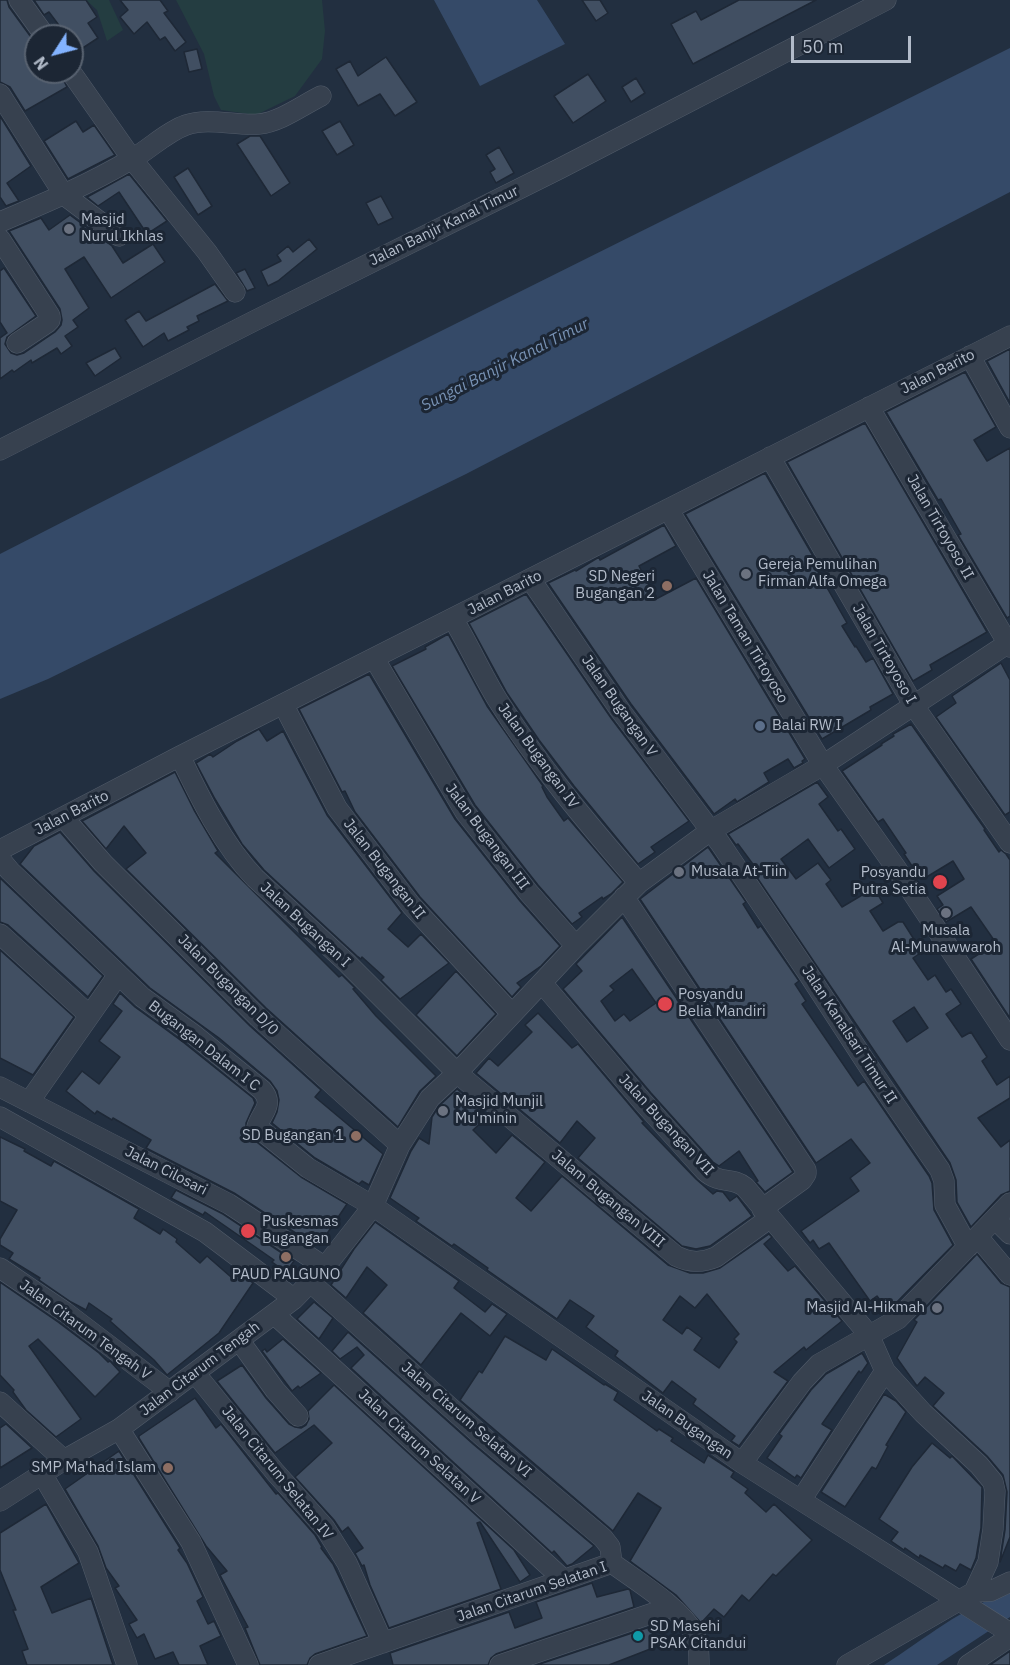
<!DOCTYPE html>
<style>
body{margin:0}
#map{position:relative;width:1010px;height:1665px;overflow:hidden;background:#222f40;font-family:"IBM Plex Sans",sans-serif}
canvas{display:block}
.north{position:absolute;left:24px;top:24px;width:60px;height:60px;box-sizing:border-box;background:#1c2634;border:2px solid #586270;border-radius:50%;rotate:234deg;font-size:16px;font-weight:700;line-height:24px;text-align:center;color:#b3bcca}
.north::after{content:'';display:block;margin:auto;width:21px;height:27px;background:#83b3ff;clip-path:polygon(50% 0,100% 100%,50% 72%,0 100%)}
.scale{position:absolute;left:791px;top:36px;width:120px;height:27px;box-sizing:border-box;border:3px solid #b3bcca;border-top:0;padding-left:8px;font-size:18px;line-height:21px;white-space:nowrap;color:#b3bcca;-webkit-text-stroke:4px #1c2634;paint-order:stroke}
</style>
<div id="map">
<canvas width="1010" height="1665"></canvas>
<div class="north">N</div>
<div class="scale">50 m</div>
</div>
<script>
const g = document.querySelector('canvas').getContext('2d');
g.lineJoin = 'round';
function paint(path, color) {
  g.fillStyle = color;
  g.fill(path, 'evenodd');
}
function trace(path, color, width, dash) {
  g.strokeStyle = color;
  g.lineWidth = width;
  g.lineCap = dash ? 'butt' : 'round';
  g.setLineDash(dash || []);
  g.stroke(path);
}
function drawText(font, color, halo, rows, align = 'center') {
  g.font = font + ' "IBM Plex Sans",sans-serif';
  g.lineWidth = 6;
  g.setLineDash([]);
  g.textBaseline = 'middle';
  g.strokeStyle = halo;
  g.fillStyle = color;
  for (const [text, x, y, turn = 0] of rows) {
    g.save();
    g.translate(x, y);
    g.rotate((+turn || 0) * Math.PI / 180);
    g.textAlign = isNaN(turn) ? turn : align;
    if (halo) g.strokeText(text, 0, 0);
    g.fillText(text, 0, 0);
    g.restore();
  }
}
paint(new Path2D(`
 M86,0H109L123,30L107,41L97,10Z
 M176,0H322L325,31L322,59L295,96L256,115L221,110L214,96L204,54Z`), '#243d41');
paint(new Path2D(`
 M434,0H537L565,44L480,86Z
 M1010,48V192L466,474L48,679L0,699V554C335,382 673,216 1010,48Z
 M1010,1592V1617L937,1665H884C925,1639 963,1606 1010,1592Z`), '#354a68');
const building = new Path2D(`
 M0,0H7L9,7L36,44V72H59L67,87L25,111L10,87L0,82Z
 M34,0H86L97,17L88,23L98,38L72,55V36H67L49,12L44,15Z
 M120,0H160L168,11L164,13L186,42L175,51L165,37L160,40L147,22L134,34L120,17L128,10Z
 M582,0H600L608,13L596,21Z
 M739,0H816L693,64L671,24L696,11L701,20Z
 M197,49L202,69L189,72L184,52Z
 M386,57L417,102L395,116L380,94L358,106L336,69L350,61L358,76Z
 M588,74L606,101L573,123L554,96Z
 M636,78L645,93L631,102L622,87Z
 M0,116L31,166L7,183L19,201L6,206L0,197Z
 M76,121L83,132L94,125L115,155L68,179L44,141Z
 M340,121L354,145L337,155L322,131Z
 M250,136H260L290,183L271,196L237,144Z
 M499,147L514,173L496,183L490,172L495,169L486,155Z
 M188,168L212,206L198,215L174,177Z
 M129,174L167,221L147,234L119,192L98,206L87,197Z
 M381,196L393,218L378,225L366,203Z
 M70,215L112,246L123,263L153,244L165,262L111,298L84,257L65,269L89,308L73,320L78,327L65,336L72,346L61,354L57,348L32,363L31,360L14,372L12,370L0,379V338L7,333L0,322V271L4,268L36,316L7,337L5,344L11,353L17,355L24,353L55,332L61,325L62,320L60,309L9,231L41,218L49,230Z
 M309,239L317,249L278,281L268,286L261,271L281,261L277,255L288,246L293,252Z
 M245,269L255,288L247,291L236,273Z
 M215,284L228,301L197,316L199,321L187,327L189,330L168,341L164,333L143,347L125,320L139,311L146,321Z
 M115,348L121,358L95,376L86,363Z
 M1010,349V403L987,361Z
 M965,372L996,427L974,440L987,461L1010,448V616L1007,618L958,535L961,534L941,499L938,500L886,412Z
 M865,423L987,632L930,665L932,670L913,681L787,462Z
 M765,473L820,568L817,570L847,623L842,626L855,647L856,646L866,662L873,658L893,694L870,707L871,710L822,739L685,514Z
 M664,525L676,546L639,566L656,599L696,578L805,759L802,761L803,763L794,768L788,759L764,773L769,782L737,802L735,799L714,814L631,704L548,583L575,570L576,571L599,557L600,560Z
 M526,594L611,718L689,821L651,847L655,852L638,864L574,786L539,740L507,693L469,623Z
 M448,634L487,706L543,786L542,787L547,797L564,821L568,818L623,882L611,894L603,899L602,897L579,913L582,917L572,924L538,885L475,805L392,666L426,649L425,647Z
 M1001,663L1010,680V812L1005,815L936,717L956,703L952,696Z
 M369,674L455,819L520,901L560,946L541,966L517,983L521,987L512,997L420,897L355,812L345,791L342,792L299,709Z
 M911,724L985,829L984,830L999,852L1001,850L1006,854L1010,860V1018L971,959L996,943L971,907L946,922L937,909L943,905L937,896L964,879L953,861L925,878L917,867L914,869L904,854L906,853L883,819L878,822L842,771L882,745L881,744L894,736L893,734Z
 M259,729L267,741L283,731L327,815L402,913L388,929L408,947L421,934L449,963L400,999L381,980L384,977L362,957L361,959L357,956L264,870L242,844L215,799L196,763L210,754L213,757L237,741Z
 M175,772L194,810L218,851L215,853L339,977L342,975L355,988L353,989L376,1016L436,1076L420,1091L398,1127L266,1008L126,869L146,853L124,826L106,849L82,821Z
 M817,782L828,797L819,804L838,831L841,829L855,849L829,868L808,839L781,859L796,879L818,863L831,880L826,884L842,907L874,888L883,903L870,911L883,931L898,922H903L922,952L913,958L928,980L935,975L946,992L951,989L961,1004L946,1014L962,1037L971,1032L987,1057L982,1061L997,1085L1010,1076V1098L978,1118L1001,1147L1010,1140V1191L1001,1195L971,1227L957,1202L956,1180L950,1163L754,873L758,871L738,844L736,845L728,834ZM914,1007L928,1028L907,1042L893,1021Z
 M60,832L94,871L250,1026L321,1090L315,1097L383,1154L369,1185L362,1181L359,1184L315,1158L272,1123L277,1112L279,1100L277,1091L270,1081L219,1038L150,988L20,864L34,846Z
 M708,847L746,902L743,904L758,928L761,926L799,981L795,984L806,1001L802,1004L858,1086L864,1081L929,1176L932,1183L934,1210L953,1245L888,1311L877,1296L870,1301L829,1243L819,1249L813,1240L810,1243L801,1231L859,1191L850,1178L870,1163L851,1139L816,1163L640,899Z
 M0,878L103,976L88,997L8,925L0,922Z
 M622,917L793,1172L765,1192L756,1182L758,1181L739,1151L719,1166L713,1162L651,1093L563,989L582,971L576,964ZM632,969L656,1003L630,1021L624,1014L615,1021L601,1001L614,990L610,986Z
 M0,950L74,1017L33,1075L0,1058Z
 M456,971L496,1014L457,1056L416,1015Z
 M120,993L135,1007L183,1042L253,1098L255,1103L246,1123V1131L249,1136L301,1177L347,1204L320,1244L310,1238L308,1241L234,1193L146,1148L151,1140L113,1118L112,1120L97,1111L95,1114L66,1091L82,1071L99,1084L120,1057L99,1041L122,1011L113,1004Z
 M538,1013L572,1048L578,1044L644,1122L642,1123L696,1179L713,1194L717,1191L723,1192L730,1201L737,1196L752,1216L710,1246L696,1249L682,1246L578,1158L595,1138L577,1121L560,1143L476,1073L489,1058L498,1066L532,1032L525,1025Z
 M457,1089L482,1109L479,1112L485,1119L473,1130L496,1153L512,1135L545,1162L516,1198L531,1211L562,1176L668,1265L690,1273H703L720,1268L769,1234L772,1237L764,1244L788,1271L795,1266L842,1321L806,1350L804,1347L774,1372L788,1381L739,1446L731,1441L735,1436L693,1404L696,1399L672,1381L663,1393L615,1356L618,1351L586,1327L594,1316L570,1300L557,1319L487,1270L488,1268L454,1244L452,1246L416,1221L419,1218L390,1198L411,1151L419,1138L429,1144L432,1117L439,1106ZM707,1294L739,1334L734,1339L737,1342L719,1368L694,1350L702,1338L687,1327L682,1334L663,1320L680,1296L695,1308Z
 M0,1137L25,1149L24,1151L51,1166L54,1161L139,1209L134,1218L160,1234L163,1229L177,1239L176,1242L200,1263L207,1256L231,1277L236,1270L253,1283L219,1333L167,1375L154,1360L110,1321L112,1319L89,1303L86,1310L71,1302L39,1280L40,1278L9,1259L13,1253L0,1245V1239L17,1210L0,1201Z
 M176,1190L223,1214L294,1261L286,1272L272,1262L274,1260L205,1212L203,1215L171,1198Z
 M375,1222L459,1281L454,1288L485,1312L492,1304L507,1314L490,1336L461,1313L421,1365L363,1313L387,1285L367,1267L346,1298L331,1285L354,1249Z
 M977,1254L1001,1283L1010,1287V1537L1000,1562L1005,1530L1007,1492L1003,1475L987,1456L933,1406L944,1393L925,1377L917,1386L897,1358L917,1322L914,1320Z
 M0,1282L58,1322L99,1353L108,1362L110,1361L120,1372L95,1397L38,1339L29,1346L81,1419L56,1437L26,1410L13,1392L14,1390L0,1375Z
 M314,1302L333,1318L319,1339L297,1319Z
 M348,1332L473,1444L594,1546L572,1564L567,1566L554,1551L552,1553L351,1368L364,1355L357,1347L340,1359L332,1351Z
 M505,1336L546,1360L552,1349L604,1385L605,1384L618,1392L614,1400L657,1431L659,1429L673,1438L671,1441L704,1463L708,1455L734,1472L731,1477L748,1489L745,1493L766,1512L774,1504L812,1540L776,1576L773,1574L749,1601L742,1595L724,1617L714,1609L701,1623L676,1595L630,1561L661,1508L638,1493L613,1531L460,1400L479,1371L482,1373Z
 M283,1339L321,1373L300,1388L298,1386L292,1391L262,1351L265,1349L267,1352Z
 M862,1353L868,1363L861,1373L859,1371L822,1424L832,1430L801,1478L797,1475L795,1478L767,1458L782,1436L779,1434L811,1390L826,1374Z
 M242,1365L266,1398L289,1424L295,1427L301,1428L306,1425L309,1419L308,1411L334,1385L514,1550L530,1575L520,1582L480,1522L477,1523L501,1589L389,1628L370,1585L364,1565L362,1566L355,1553L363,1548L348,1527L342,1532L334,1520L295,1477L332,1443L314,1425L275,1453L217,1381Z
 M884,1394L896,1401L906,1412L886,1445L888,1446L876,1469L872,1467L845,1507L821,1492Z
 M195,1398L216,1428L221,1424L276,1494L278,1493L315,1535L322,1547L321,1548L333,1564L367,1636L315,1654L310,1658L307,1665H260L245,1628L248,1627L220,1575L227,1571L206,1546L139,1438V1436Z
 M6,1424L32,1448L0,1468V1428Z
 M932,1443L950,1458L952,1456L982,1487L981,1528L976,1558L971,1570L960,1564L956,1571L945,1565L943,1568L920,1555L919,1558L905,1548L904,1550L891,1541L898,1532L879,1519L912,1467Z
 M119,1451L180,1548L178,1550L187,1563L203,1597L197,1601L208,1624L214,1621L221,1636L200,1646L208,1665H179L173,1652L155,1659L144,1634L137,1638L129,1624L137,1620L115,1588L119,1586L106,1568L98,1546L65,1489Z
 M46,1504L79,1563L41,1587L52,1613L91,1598L113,1665H27L22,1651L28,1649L13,1610H16L0,1570V1533Z
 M592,1583L597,1597L628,1589L630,1590L634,1607L496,1654L491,1658L488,1665H393L390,1653L509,1612L515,1628L542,1618L536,1602Z
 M650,1627L658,1646L609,1665H537Z
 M1010,1651V1665H990Z`);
paint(building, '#414f62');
trace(building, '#1e2836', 1.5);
const minor = new Path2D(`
 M19,0L45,36
 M71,72L132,159L207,252L235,292
 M0,94L64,195L119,236
 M0,222C45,203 90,184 132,159C150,149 166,132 186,125C209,117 235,126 259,124C280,122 301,106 321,96
 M0,239L50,316V320L47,323L17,343
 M970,356L1010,428
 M869,407L1010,647
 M0,450L254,321L559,169L886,0
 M770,457L914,706L1010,843
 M668,509L823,765L896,868L1010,1040
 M531,580L620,710L720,843L807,972L869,1067L940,1170L944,1181L945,1205L968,1247
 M453,619C469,645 481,673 497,699C538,765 588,824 639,883
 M374,658L465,812L529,893L576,946
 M283,704L337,808L411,905L512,1014
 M180,756C200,798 223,845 255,878L346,962L457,1073L676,1256C690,1263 702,1263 716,1257L770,1218
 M63,817L103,863L258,1017L400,1145
 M0,850L180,756L1010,336
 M0,859L10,871L142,997L193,1034L262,1090C275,1105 261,1113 257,1127L308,1168L373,1206L742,1463L1010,1633
 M624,897L806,1170V1174L802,1180L762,1209
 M0,934L89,1015
 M542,983L642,1101L705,1171C721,1185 731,1176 745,1187L869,1335L885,1371L923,1413L979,1465L993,1482L995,1491L993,1529L988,1562L974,1592L847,1665
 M0,1087L229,1204L325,1267
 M29,1102L118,975
 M0,1117L205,1232L294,1299
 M995,1219L1010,1234
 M978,1237L1010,1275
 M0,1268L65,1312L170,1392
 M310,1282L481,1435L603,1538L610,1547L612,1563
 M274,1314L564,1580
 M239,1340L275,1390L298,1416
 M195,1373L275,1472L325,1528L347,1563L383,1643
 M0,1402L64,1460
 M119,1429L191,1542L248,1665
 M742,1463L802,1382L819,1364L898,1319L1010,1203
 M42,1474L88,1552L127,1665
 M801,1500L885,1371
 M0,1501L64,1460L119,1429L294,1299L325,1267L373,1206L400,1145L430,1098L457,1073L576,946L639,883L710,831L823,765L1010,642
 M974,1592L991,1591L1010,1582
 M319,1665L612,1563C635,1580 680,1607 694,1633C699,1643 699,1654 699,1665
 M500,1665L671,1607
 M968,1665L1010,1637`);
trace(minor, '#525c6a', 21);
trace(minor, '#37414f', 20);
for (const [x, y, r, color] of [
 [69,229,6,"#6b7280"],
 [746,574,6,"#6b7280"],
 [667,586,6,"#8d6e63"],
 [760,726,6,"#5c6f8a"],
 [679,872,6,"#6b7280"],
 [940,882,8,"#e0444e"],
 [946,913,6,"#6b7280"],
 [665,1004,8,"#e0444e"],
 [443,1111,6,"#6b7280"],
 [356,1136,6,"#8d6e63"],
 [248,1231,8,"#e0444e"],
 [286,1257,6,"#8d6e63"],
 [937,1308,6,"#6b7280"],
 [168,1468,6,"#8d6e63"],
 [638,1636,6,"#0f9aa8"]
]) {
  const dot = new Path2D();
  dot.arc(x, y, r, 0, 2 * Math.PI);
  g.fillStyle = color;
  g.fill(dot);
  trace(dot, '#1c2634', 2);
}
drawText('15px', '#b3bcca', '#1c2634', [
 ["Masjid",81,220],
 ["Nurul Ikhlas",81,237],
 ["Gereja Pemulihan",758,565],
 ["Firman Alfa Omega",758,582],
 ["SD Negeri",655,577,"right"],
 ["Bugangan 2",655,594,"right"],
 ["Balai RW I",772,726],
 ["Musala At-Tiin",691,872],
 ["Posyandu",926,873,"right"],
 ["Putra Setia",926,890,"right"],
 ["Musala",946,931,"center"],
 ["Al-Munawwaroh",946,948,"center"],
 ["Posyandu",678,995],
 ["Belia Mandiri",678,1012],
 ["Masjid Munjil",455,1102],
 ["Mu'minin",455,1119],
 ["SD Bugangan 1",344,1136,"right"],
 ["Puskesmas",262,1222],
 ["Bugangan",262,1239],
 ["PAUD PALGUNO",286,1275,"center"],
 ["Masjid Al-Hikmah",925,1308,"right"],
 ["SMP Ma'had Islam",156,1468,"right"],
 ["SD Masehi",650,1627],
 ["PSAK Citandui",650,1644]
], 'left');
drawText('15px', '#b3bcca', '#1c2634', [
 ["Jalan Banjir Kanal Timur",444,226,-26],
 ["Jalan Barito",938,372,-27],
 ["Jalan Tirtoyoso II",940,527,60],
 ["Jalan Barito",505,593,-27],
 ["Jalan Taman Tirtoyoso",745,637,59],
 ["Jalan Tirtoyoso I",884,654,60],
 ["Jalan Bugangan V",619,706,55],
 ["Jalan Bugangan IV",538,756,54],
 ["Jalan Barito",72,813,-27],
 ["Jalan Bugangan III",487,837,53],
 ["Jalan Bugangan II",384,869,52],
 ["Jalan Bugangan I",305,925,43],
 ["Jalan Bugangan D/0",228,985,45],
 ["Jalan Kanalsari Timur II",849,1035,57],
 ["Bugangan Dalam I C",204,1046,38],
 ["Jalan Bugangan VII",666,1125,47],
 ["Jalan Cilosari",166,1171,27],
 ["Jalam Bugangan VIII",608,1199,40],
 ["Jalan Citarum Tengah V",85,1330,36],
 ["Jalan Citarum Tengah",200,1369,-37],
 ["Jalan Citarum Selatan VI",466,1420,41],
 ["Jalan Bugangan",687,1425,35],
 ["Jalan Citarum Selatan V",419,1447,43],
 ["Jalan Citarum Selatan IV",277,1473,51],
 ["Jalan Citarum Selatan I",532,1592,-19]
]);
drawText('italic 16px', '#7892b4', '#1c2634', [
 ["Sungai Banjir Kanal Timur",505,365,-27]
]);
</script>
